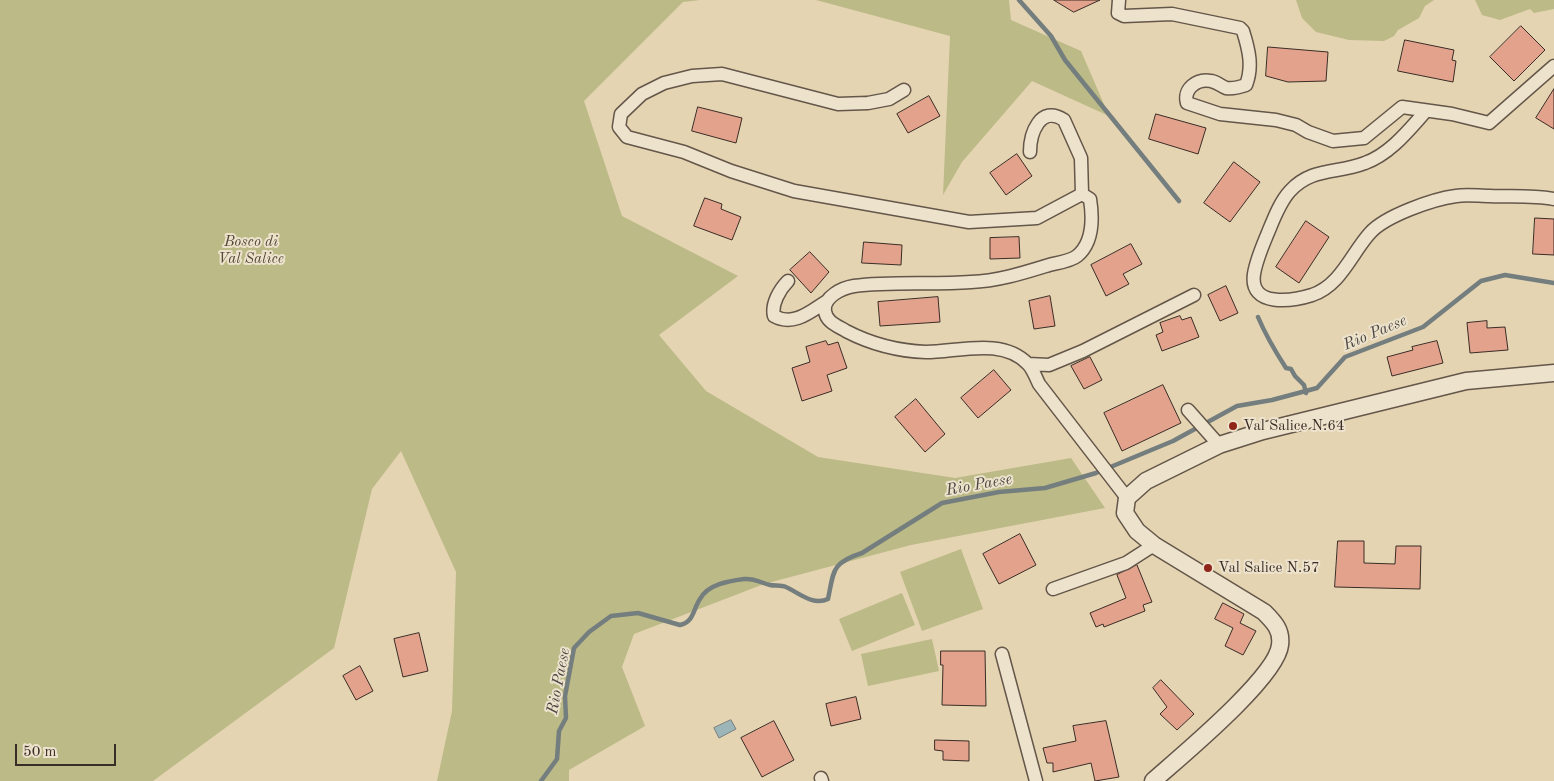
<!DOCTYPE html>
<style>
body{margin:0}
#map{position:relative;width:1554px;height:781px;overflow:hidden;background:#e4d4b2;font-family:"Old Standard TT",serif}
canvas{display:block}
.scale{position:absolute;left:15px;top:744px;width:101px;height:22px;box-sizing:border-box;border:2px solid #3a2c26;border-top:0;padding-left:6px;font-size:15px;line-height:18px;white-space:nowrap;color:#3a2c26;-webkit-text-stroke:4px #ede3cd;paint-order:stroke}
</style>
<div id="map">
<canvas width="1554" height="781"></canvas>
<div class="scale">50 m</div>
</div>
<script>
const g = document.querySelector('canvas').getContext('2d');
g.lineJoin = 'round';
function paint(path, color) {
  g.fillStyle = color;
  g.fill(path, 'evenodd');
}
function trace(path, color, width, dash) {
  g.strokeStyle = color;
  g.lineWidth = width;
  g.lineCap = dash ? 'butt' : 'round';
  g.setLineDash(dash || []);
  g.stroke(path);
}
function drawText(font, color, halo, rows, align = 'center') {
  g.font = font + ' "Old Standard TT",serif';
  g.lineWidth = 4;
  g.setLineDash([]);
  g.textBaseline = 'middle';
  g.strokeStyle = halo;
  g.fillStyle = color;
  for (const [text, x, y, turn = 0] of rows) {
    g.save();
    g.translate(x, y);
    g.rotate((+turn || 0) * Math.PI / 180);
    g.textAlign = isNaN(turn) ? turn : align;
    if (halo) g.strokeText(text, 0, 0);
    g.fillText(text, 0, 0);
    g.restore();
  }
}
paint(new Path2D(`
 M0,0H700L683,2L584,101L622,216L738,276L659,335L706,391L818,457L955,478L1071,458L1105,508L911,545L764,584L634,634L622,667L645,726L569,770V781H437L452,711L456,572L401,451L372,489L334,648L153,781H0Z
 M816,0H1009L1011,20L1081,51L1109,116L1032,81L962,162L943,195L950,36Z
 M1296,0H1434L1425,6L1419,18L1398,30L1394,36L1384,41L1349,40L1316,32L1302,18Z
 M1475,0H1554V9L1534,13L1530,9L1500,20L1482,15Z
 M961,549L983,609L922,631L900,572Z
 M902,593L915,625L852,651L839,619Z
 M932,639L939,671L868,686L861,654Z`), '#bcba87');
const water = new Path2D(`
 M731,720L736,729L719,738L714,728Z`);
paint(water, '#9bb5b8');
trace(water, '#747e7e', 1);
trace(new Path2D(`
 M1019,0L1051,36L1065,60L1179,201
 M1258,317C1266,336 1275,351 1286,368L1291,369L1295,376L1304,385L1306,393
 M541,781L557,759L559,731L566,718L565,696L574,648L589,632L611,616L638,613L680,625C694,622 693,609 700,599C708,584 729,581 744,579C755,578 761,583 770,585C775,586 781,585 786,587C799,593 813,606 828,599C834,571 831,563 862,553L942,503L999,492L1045,488L1096,473L1173,441L1237,406L1272,400L1317,388L1345,357L1423,327L1481,281L1505,275L1554,283`), '#747e7e', 4.5);
const building = new Path2D(`
 M1054,0H1100L1074,12Z
 M1521,26L1545,50L1514,81L1490,57Z
 M1405,40L1454,50L1452,60L1456,61L1453,82L1398,71Z
 M1268,47L1328,52L1326,81L1288,82L1266,76Z
 M1554,89V129L1536,118Z
 M929,96L940,116L908,133L897,114Z
 M698,107L742,118L736,143L692,131Z
 M1156,114L1206,128L1198,154L1149,139Z
 M1017,154L1032,176L1006,195L990,173Z
 M1234,162L1260,182L1230,222L1204,203Z
 M705,198L722,204L721,209L741,217L732,240L694,226Z
 M1535,218L1554,219V255L1533,254Z
 M1306,221L1329,237L1299,283L1276,267Z
 M1019,237L1020,258L990,259V238Z
 M864,242L902,245L901,265L862,263Z
 M1131,244L1142,264L1123,274L1129,284L1106,296L1091,265Z
 M810,252L829,272L811,293L790,270Z
 M1226,286L1238,313L1220,321L1208,295Z
 M1050,296L1055,326L1034,329L1029,301Z
 M938,297L940,322L880,326L878,302Z
 M1180,316L1182,320L1191,317L1199,337L1162,351L1156,335L1163,332L1160,323Z
 M1487,321V328L1505,327L1508,350L1470,353L1467,323Z
 M826,341L828,345L838,342L847,368L827,375L832,391L802,401L792,368L810,362L806,347Z
 M1437,341L1443,363L1392,376L1387,357L1413,350L1412,347Z
 M1090,357L1102,380L1084,389L1071,366Z
 M994,370L1011,390L978,418L961,398Z
 M1163,385L1181,423L1122,451L1104,413Z
 M916,399L945,434L925,452L895,417Z
 M1020,534L1036,565L999,584L983,554Z
 M1338,541H1364V563L1395,564L1396,546H1421L1420,589L1335,587Z
 M1137,565L1152,602L1143,605L1145,611L1104,627L1103,624L1096,627L1090,613L1126,598L1117,575Z
 M1223,603L1244,614L1240,623L1256,631L1243,655L1225,646L1233,628L1215,619Z
 M419,633L428,671L403,677L394,639Z
 M941,651H985L986,706L942,705L943,665H941Z
 M360,666L373,691L356,700L343,676Z
 M1161,680L1194,714L1177,730L1160,714L1167,707L1153,688Z
 M856,697L861,719L831,726L826,704Z
 M774,721L794,760L762,777L741,738Z
 M1106,721L1119,777L1095,781L1091,763L1053,772V763H1047L1043,748L1076,741L1073,726Z
 M935,740L969,741V761L943,760V751L935,750Z`);
paint(building, '#e2a28c');
trace(building, '#3a2c26', 1);
const minor = new Path2D(`
 M1119,0L1118,13L1124,16L1172,14L1240,28L1243,31C1249,50 1253,67 1246,85C1240,87 1232,89 1226,88C1221,86 1217,82 1211,81C1197,78 1183,89 1187,103L1220,114L1276,120L1296,125L1308,132L1333,141L1364,138L1402,107L1452,114L1489,123L1554,66
 M904,90L889,99L868,103L838,104L722,74L692,76L664,83L642,94L621,114L619,127L627,137L684,152L731,171L794,191L969,222L1037,218L1082,194L1090,199C1093,218 1094,242 1077,256C1071,261 1057,263 1049,265C1023,273 998,281 971,282C932,285 892,281 854,286C842,288 823,297 825,311C826,322 838,326 846,331C871,344 898,351 926,352C958,352 1002,337 1028,364C1033,369 1036,378 1039,384L1127,498
 M1425,112C1408,131 1390,154 1365,163C1337,174 1312,167 1290,191C1279,203 1273,221 1267,235C1262,247 1256,261 1254,274C1249,308 1293,301 1312,295C1341,285 1351,254 1370,233C1385,216 1433,199 1456,196C1467,194 1479,196 1490,196C1511,197 1533,195 1554,199
 M1030,152C1030,134 1040,104 1064,120L1081,158L1082,194
 M788,281C780,289 771,304 774,316C794,327 811,311 827,301
 M1028,364L1049,365L1083,351L1194,295
 M1188,410L1219,445
 M1053,589L1126,563L1154,545
 M1002,654L1036,781
 M821,778L822,781`);
const tertiary = new Path2D(`
 M1153,781C1180,757 1277,677 1280,645C1282,630 1274,622 1264,612L1154,545L1137,531L1125,513L1127,498L1146,481L1219,445L1263,431L1466,381L1554,373`);
trace(minor, '#645649', 15);
trace(tertiary, '#645649', 19);
trace(minor, '#ede3cd', 12);
trace(tertiary, '#ede3cd', 16);
for (const [x, y, r, color] of [
 [1233,426,5,"#8f2418"],
 [1208,568,5,"#8f2418"]
]) {
  const dot = new Path2D();
  dot.arc(x, y, r, 0, 2 * Math.PI);
  g.fillStyle = color;
  g.fill(dot);
  trace(dot, '#ede3cd', 2);
}
drawText('italic 15px', '#544839', '#ede3cd', [
 ["Bosco di",251,242],
 ["Val Salice",251,259]
]);
drawText('15px', '#3a2c26', '#ede3cd', [
 ["Val Salice N.64",1243,426],
 ["Val Salice N.57",1218,568]
], 'left');
drawText('italic 16px', '#4d4743', '#ede3cd', [
 ["Rio Paese",1375,333,-23],
 ["Rio Paese",979,485,-10],
 ["Rio Paese",559,681,-79]
]);
</script>
